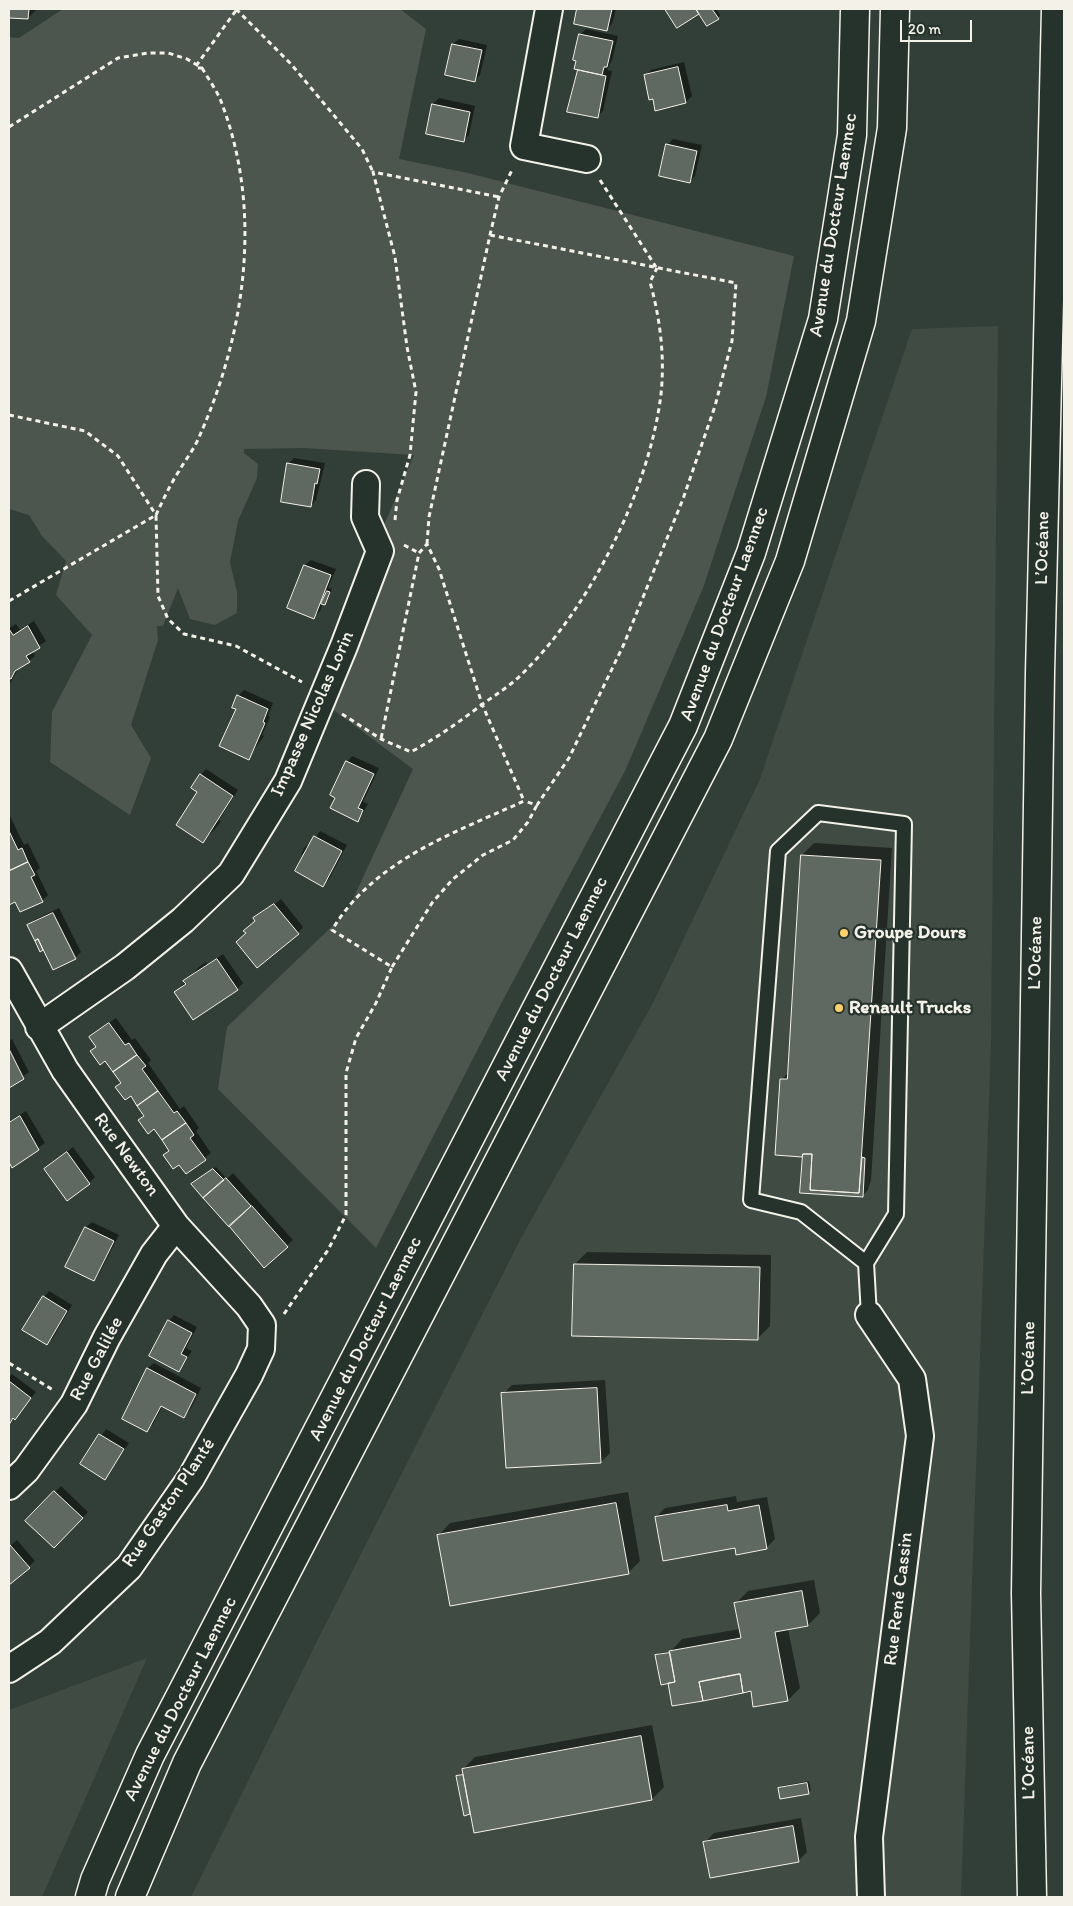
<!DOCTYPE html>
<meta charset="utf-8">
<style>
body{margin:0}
#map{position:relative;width:1073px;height:1906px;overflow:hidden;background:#323e38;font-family:Itim,sans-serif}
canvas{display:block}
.frame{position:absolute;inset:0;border:10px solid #f4f1e8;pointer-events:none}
.scale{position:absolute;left:900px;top:20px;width:72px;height:22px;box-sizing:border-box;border:2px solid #f4f1e8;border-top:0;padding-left:6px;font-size:15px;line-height:18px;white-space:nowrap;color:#f4f1e8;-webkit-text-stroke:4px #26332d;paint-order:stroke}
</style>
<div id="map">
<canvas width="1073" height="1906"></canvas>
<div class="frame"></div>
<div class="scale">20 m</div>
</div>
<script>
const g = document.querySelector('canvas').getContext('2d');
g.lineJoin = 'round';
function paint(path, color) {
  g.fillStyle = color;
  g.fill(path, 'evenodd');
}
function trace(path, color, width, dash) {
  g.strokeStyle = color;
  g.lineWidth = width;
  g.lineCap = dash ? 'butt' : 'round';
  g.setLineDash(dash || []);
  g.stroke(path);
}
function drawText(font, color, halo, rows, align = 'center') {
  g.font = font + ' Itim,sans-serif';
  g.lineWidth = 4.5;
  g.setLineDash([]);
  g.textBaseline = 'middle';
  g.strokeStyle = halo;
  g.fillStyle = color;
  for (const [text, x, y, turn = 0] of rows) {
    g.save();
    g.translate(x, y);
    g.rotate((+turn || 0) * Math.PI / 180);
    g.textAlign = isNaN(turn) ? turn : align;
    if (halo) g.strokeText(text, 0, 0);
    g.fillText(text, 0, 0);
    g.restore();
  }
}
paint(new Path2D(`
 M998,326L991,1044L961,1897H191L317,1641L521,1238L653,1003L760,779L912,329Z
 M147,1658L42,1897H9V1710Z`), '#404b44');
paint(new Path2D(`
 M63,9H400L426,29L399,159L468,173L794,256L766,397L703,588L625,771L502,1002L376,1248L218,1089L227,1027L347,912L413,769L312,694L414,455L304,448L244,449V453L258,464L257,478L238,521L230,562L237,592V613L215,625L190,619L178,588L163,626H157L158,640L131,725L151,758L130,815L50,762L52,712L92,635L56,595L66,561L42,536L29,515L9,509V37L19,38Z`), '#4c564f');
paint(new Path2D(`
 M9,9H37L28,18L9,16Z
 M579,9H616L612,24L606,30L576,23Z
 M666,9H716L720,15L718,18L699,13L678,26Z
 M586,29L618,36L612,60L607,70L612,71L603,111L597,117L569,111L580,70L578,60L580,35Z
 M459,39L487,45L480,75L474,81L453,44Z
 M684,62L692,96L686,102L653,98L645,76L651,70Z
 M439,98L475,106L469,135L463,141L427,133L433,104Z
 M673,139L702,145L695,176L689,182L667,145Z
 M294,458L325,463L316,500L311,506L288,464Z
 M311,560L336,569L328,588L332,589L327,601L323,603L320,611L314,617L305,565Z
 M34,621L46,641L32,651L35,656L29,661L19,668L9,685V628L16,624L20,630Z
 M244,690L273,703L268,716L270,717L262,735L264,736L248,758L238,696Z
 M352,756L379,768L363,802L368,804L358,820L337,797L347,762Z
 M206,769L238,790L219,820L221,821L216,828L203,841L199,792L201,775Z
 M9,814L24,845L28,843L40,868L36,871L48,895L42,901L21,911L16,900L9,902Z
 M320,831L347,845L329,879L323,885L306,852L301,855L304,848L307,845L309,847Z
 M814,843L892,848L871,1180L868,1190L862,1196L804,1153L802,1155L781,1080L789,1072L802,855Z
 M281,899L303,927L298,933L255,918L267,907L269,909Z
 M59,908L81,952L75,958L44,949L40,950L28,926L34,920Z
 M223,954L243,983L237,989L176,992L199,967L206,962L207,965Z
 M116,1018L132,1040L135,1038L151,1060L148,1063L180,1109L184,1106L199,1128L196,1131L211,1153L186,1173L154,1128L140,1120L145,1115L131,1095L117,1087L122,1082L106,1059L91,1051L96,1046L90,1037Z
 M12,1039L29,1072L9,1087V1041Z
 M26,1111L45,1143L13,1166L9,1160V1122Z
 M73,1147L95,1177L89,1183L45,1169Z
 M216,1167L227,1179L233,1173L293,1240L264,1266L193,1184Z
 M92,1222L119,1235L99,1274L93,1280L66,1266L86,1227Z
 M587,1252L771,1255L770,1326L758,1338L575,1264Z
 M49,1291L72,1305L53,1338L47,1344L44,1297Z
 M174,1315L197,1327L186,1348L192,1351L179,1370L169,1321Z
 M154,1363L201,1388L190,1410L184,1416L163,1405L153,1424L147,1430L124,1418L148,1368Z
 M12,1374L36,1392L9,1425V1377Z
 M605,1380L610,1453L601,1462L503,1394L512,1385Z
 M106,1429L129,1443L105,1478L82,1464Z
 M61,1486L88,1512L54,1546L27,1521Z
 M628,1492L640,1561L628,1573L439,1535L450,1523Z
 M736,1496L737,1502L767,1497L775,1539L766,1548L736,1546L656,1517L665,1508Z
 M17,1540L35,1561L9,1584V1547Z
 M814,1580L820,1613L808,1625L788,1629L800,1688L788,1700L752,1690L669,1682L657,1656L659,1653L670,1652L682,1639L740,1629L736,1603L748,1591Z
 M652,1725L664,1787L652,1799L469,1813L458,1776L464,1773L463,1769L475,1757Z
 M809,1781L811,1790L808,1793L780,1788L782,1786Z
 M801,1818L807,1852L798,1861L705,1842L714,1833Z`), '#0007');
const building = new Path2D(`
 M9,9H29L28,19L9,18Z
 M577,9H612L607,31L574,24Z
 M665,9H696L699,14L677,28Z
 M696,9H712L719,19L707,26Z
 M579,34L613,41L607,67H604L602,75L574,69L576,61L573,60Z
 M452,44L482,50L475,82L445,75Z
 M678,67L686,103L655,111L653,99L649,100L644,75Z
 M578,70L606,76L598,118L567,112Z
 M432,104L470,112L464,142L426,134Z
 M666,144L697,151L690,183L659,176Z
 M287,463L320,469L317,484L315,483L311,507L281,502Z
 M304,565L331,575L314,619L287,608Z
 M327,591L330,592L325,605L321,604Z
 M28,626L40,648L26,656L30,662L15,671L11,679L9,678V629L13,635Z
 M237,695L268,709L263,722L265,723L249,760L219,746L236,709L232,708Z
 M346,761L374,774L358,808L363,810L358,822L330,808L335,798L330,795Z
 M200,774L233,796L203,843L176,825L197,792L191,788Z
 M9,831L18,850L22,848L28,862L9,871Z
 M314,836L342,851L323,887L295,871Z
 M801,855L881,860L859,1193L810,1190L812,1154H803L802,1157L775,1155L780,1079H787Z
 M28,862L35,875L31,877L43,902L20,912L15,902L9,905V871Z
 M274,904L299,934L257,968L236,942L246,933L243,931L255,921L253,918Z
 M53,913L76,959L53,970L38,939L35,941L27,925Z
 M38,939L43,950L40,952L35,941Z
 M217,959L238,990L193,1020L174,992L186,984L183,981Z
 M109,1023L125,1045L129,1043L137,1055L113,1072L105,1061L100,1065L90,1051L96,1047L89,1037Z
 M9,1049L24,1079L9,1088Z
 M137,1055L146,1066L142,1069L158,1091L137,1106L131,1096L125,1100L115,1087L121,1083L113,1072Z
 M158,1091L174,1113L177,1111L186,1123L162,1140L154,1129L148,1134L138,1120L144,1116L137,1106Z
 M20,1116L39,1150L12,1168L9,1162V1123Z
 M186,1123L194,1135L190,1138L206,1160L186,1174L179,1165L173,1169L163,1155L169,1151L162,1140Z
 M67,1152L90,1184L67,1201L44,1169Z
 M803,1154H812L810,1190L859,1193L862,1157L865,1158L863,1197L800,1193Z
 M213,1169L224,1180L203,1198L191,1184Z
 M226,1178L251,1206L229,1227L203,1198Z
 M252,1206L288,1247L264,1268L229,1226Z
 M85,1227L114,1241L94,1281L65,1267Z
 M574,1264L760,1267L758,1340L572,1336Z
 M43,1296L67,1311L47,1345L22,1330Z
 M168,1320L192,1333L181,1354L187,1357L179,1372L149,1356Z
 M147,1368L196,1394L184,1418L161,1406L147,1432L122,1419Z
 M9,1381L31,1398L15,1420L13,1418L9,1425Z
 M597,1388L601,1463L506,1468L501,1393Z
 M99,1434L124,1449L105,1480L80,1464Z
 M54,1491L83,1518L54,1548L25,1521Z
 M616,1503L629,1574L450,1606L437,1535Z
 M727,1505L728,1511L759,1505L767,1549L736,1555L735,1548L663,1561L655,1517Z
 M10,1545L30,1568L9,1585V1546Z
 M802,1591L808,1626L775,1632L788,1701L753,1707L751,1691L743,1693L740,1674L699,1682L703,1701L672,1706L668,1683L675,1682L669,1651L741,1638L734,1603Z
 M670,1653L675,1682L661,1685L655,1655Z
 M740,1674L743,1693L703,1701L699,1682Z
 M641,1736L652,1800L474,1833L462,1769Z
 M463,1775L470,1814L464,1816L456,1776Z
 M807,1783L809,1794L780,1799L778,1788Z
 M793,1826L799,1862L710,1878L703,1842Z`);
paint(building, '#5f6861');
trace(building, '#f4f1e8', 1);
const service = new Path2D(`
 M866,1263L801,1212L751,1200L778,851L818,813L904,824L896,1214L866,1263L869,1315`);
const minor = new Path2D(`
 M549,9L524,146L587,159
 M9,971L65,1070L101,1121L176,1226L249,1306L262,1325L261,1349L249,1375L191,1478L129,1567L50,1642L9,1669
 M39,1027L125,967L183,920L231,874L288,781L344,646L380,551L365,517L366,484
 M869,1315L912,1379L920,1436L869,1837L871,1897
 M9,1486L26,1470L74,1404L107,1337L154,1254L176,1226`);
const primary = new Path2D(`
 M90,1897L95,1880L150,1755L683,726L751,553L823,319L852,135L855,9
 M130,1897L187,1763L718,739L790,561L861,321L892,128L895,9`);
const motorway = new Path2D(`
 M1032,1897L1026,1593L1040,673L1056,9`);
trace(service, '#f4f1e8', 18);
trace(minor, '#f4f1e8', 30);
trace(primary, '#f4f1e8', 31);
trace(motorway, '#f4f1e8', 31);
trace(new Path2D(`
 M236,9L291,64L362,149L373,172
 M196,66L237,9
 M9,127L118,58L148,53H168L187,59L202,68H194
 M600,180L656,267
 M490,235L736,283L732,341L715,406L683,499L624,644L569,758L537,805L524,801
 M9,415L85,431L118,456L156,515C163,500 170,485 179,471C186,459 195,448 200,435C245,333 263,212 222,104C218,92 209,80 202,68
 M395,520L397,500L410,455L416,392L407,347L395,257L373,172L499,197
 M427,544L429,517L490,235L499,197L513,168
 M404,545L419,553
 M9,601L156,515L158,596L168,619L184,634L236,646L302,682
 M342,714L381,739L411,752C436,738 458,723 480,706C495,695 509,687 522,674C590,608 650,488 661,394C665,356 660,318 650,282L657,268
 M392,967L432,903L453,879L483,855L513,840L528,822L537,805
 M284,1314L328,1250L346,1215V1073L356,1038L376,1003L392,967L332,930C374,860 454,833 524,801L482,704L439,569L427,544L419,553L381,739
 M9,1363L53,1390`), '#f4f1e8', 3, [5, 4]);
trace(service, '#26332d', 14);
trace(minor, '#26332d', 26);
trace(primary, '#26332d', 28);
trace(motorway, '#26332d', 28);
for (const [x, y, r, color] of [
 [844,933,5,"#ffd166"],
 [839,1008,5,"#ffd166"]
]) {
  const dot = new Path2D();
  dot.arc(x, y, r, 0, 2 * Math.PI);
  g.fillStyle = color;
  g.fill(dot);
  trace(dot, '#26332d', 2);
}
drawText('19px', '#f4f1e8', '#26332d', [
 ["Avenue du Docteur Laennec",834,225,-81],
 ["L’Océane",1043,548,-89],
 ["Avenue du Docteur Laennec",725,614,-70],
 ["Impasse Nicolas Lorin",313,714,-66],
 ["L’Océane",1036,953,-89],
 ["Avenue du Docteur Laennec",552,979,-63],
 ["Rue Newton",126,1155,54],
 ["Avenue du Docteur Laennec",366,1339,-63],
 ["L’Océane",1029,1358,-89],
 ["Rue Galilée",97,1359,-62],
 ["Rue Gaston Planté",169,1503,-56],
 ["Rue René Cassin",899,1599,-83],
 ["Avenue du Docteur Laennec",181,1699,-63],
 ["L’Océane",1029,1763,-91]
]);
drawText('bold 19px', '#f4f1e8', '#26332d', [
 ["Groupe Dours",854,933],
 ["Renault Trucks",849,1008]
], 'left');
</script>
